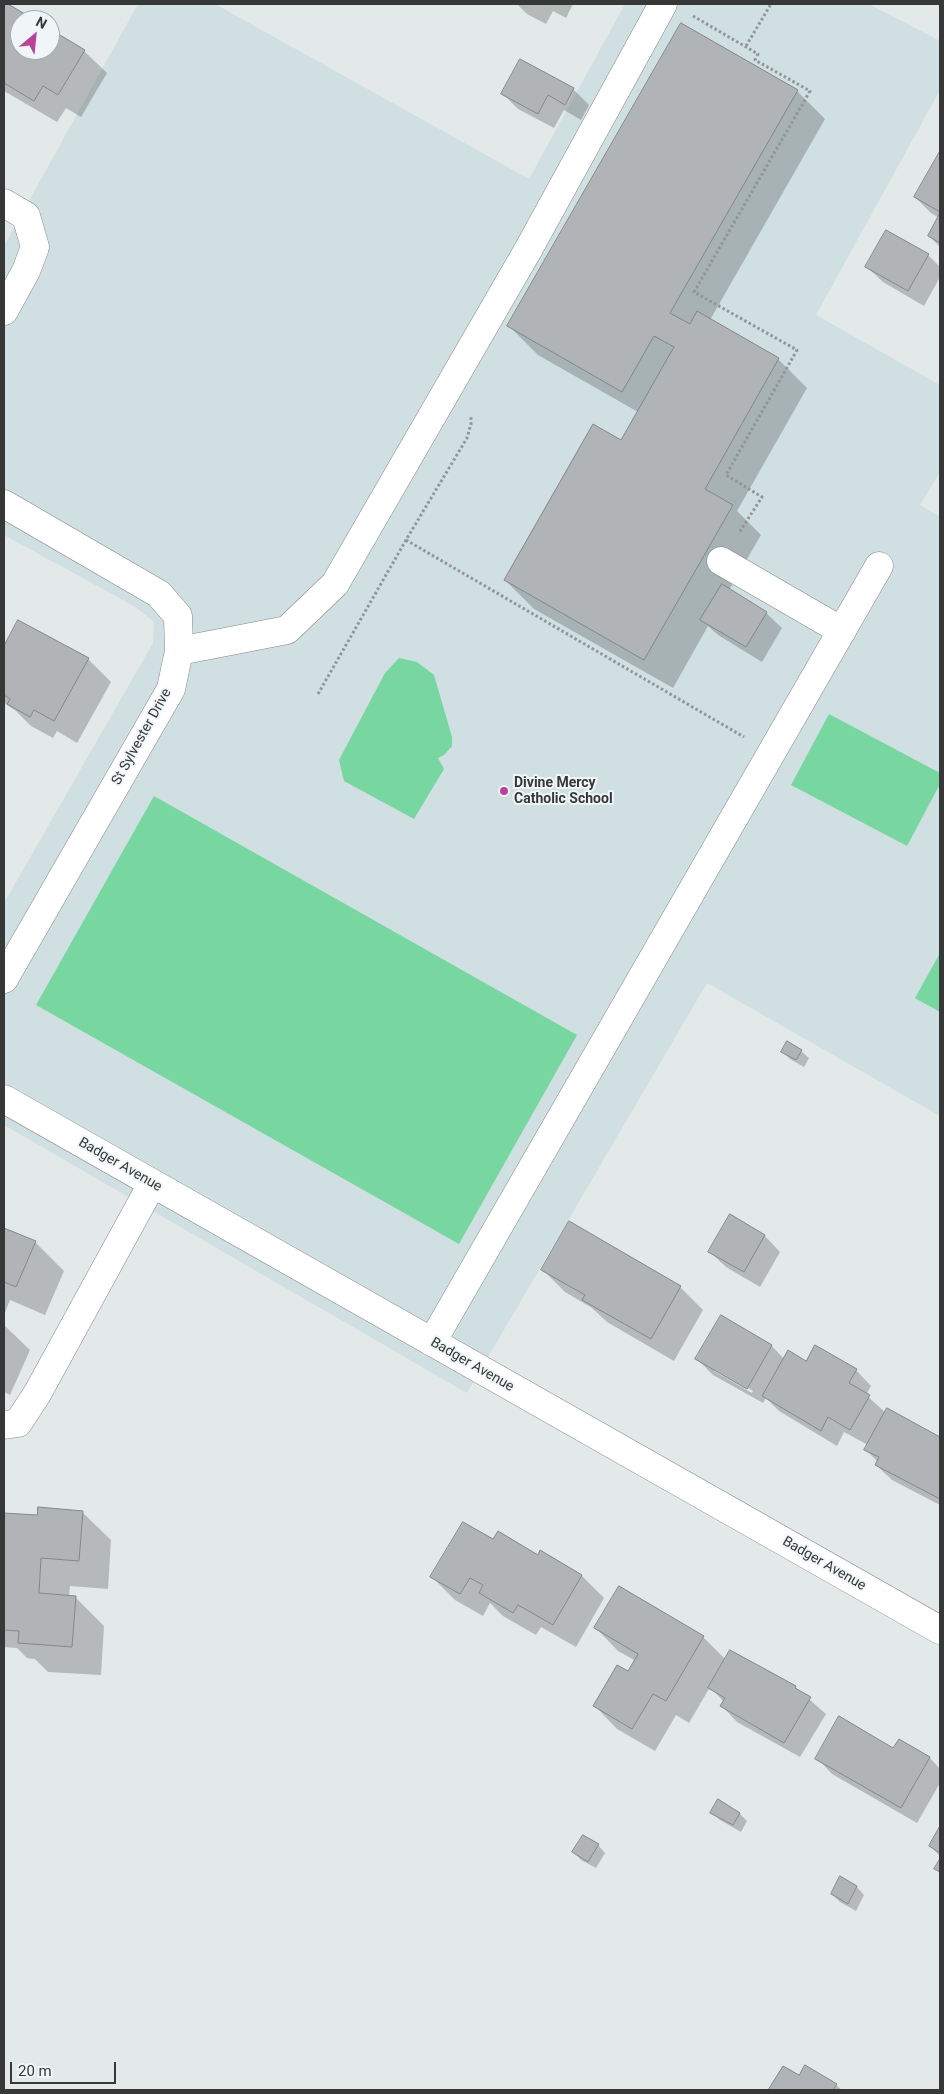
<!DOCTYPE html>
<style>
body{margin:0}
#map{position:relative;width:944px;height:2094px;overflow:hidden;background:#e3e8e9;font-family:Roboto,sans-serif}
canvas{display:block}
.frame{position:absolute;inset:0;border:5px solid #363838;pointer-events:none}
.north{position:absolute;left:10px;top:10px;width:50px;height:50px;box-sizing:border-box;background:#f0f6f7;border:1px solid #a6aaab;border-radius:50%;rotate:28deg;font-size:14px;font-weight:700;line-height:20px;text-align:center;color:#363838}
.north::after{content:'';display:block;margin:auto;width:18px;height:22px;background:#b9439a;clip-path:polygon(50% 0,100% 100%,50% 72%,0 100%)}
.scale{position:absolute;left:10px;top:2062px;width:106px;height:22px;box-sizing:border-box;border:2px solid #363838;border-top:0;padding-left:6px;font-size:15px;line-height:18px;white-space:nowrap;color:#363838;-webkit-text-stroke:4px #f0f6f7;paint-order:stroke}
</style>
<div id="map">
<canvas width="944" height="2094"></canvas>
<div class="frame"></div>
<div class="north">N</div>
<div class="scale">20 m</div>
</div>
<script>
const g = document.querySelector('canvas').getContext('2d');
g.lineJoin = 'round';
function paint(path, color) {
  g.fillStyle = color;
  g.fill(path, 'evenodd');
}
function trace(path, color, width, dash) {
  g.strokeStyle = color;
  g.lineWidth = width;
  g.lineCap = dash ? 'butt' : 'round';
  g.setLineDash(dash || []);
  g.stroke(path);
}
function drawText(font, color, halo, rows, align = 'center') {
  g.font = font + ' Roboto,sans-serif';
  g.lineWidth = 4;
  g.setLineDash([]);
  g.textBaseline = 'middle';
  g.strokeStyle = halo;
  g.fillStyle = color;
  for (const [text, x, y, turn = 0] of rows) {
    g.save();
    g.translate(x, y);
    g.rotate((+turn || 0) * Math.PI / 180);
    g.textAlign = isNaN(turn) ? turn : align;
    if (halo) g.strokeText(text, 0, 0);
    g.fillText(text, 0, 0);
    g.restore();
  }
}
paint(new Path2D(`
 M138,4H215L529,179L625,4H869L940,41V90L816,315L940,385V472L920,505L940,517V1116L707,983L467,1393L4,1125V903L153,643L154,622L134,606L4,535V246Z`), '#d0dfe1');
paint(new Path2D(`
 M399,658L417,662L434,675L452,737V746L444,755L438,758L444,769L414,819L344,781L339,760L385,673Z
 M829,714L940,773V784L907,846L791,785Z
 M154,796L577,1035L459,1244L36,1005Z
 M940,953V1012L915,998Z`), '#78d7a0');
paint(new Path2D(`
 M4,4L33,20H20V50H50V30L84,51L107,73L81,117L66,108L57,122L4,91Z
 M517,4H573L566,18L553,11L546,24L527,14Z
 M573,89L589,105L581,120L564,110L554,128L518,109L503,94Z
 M797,91L825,119L710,320L778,359L807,388L737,511L761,535L729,590L766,613L782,628L762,662L718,635L708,626L673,688L534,609L505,580L621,442L638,412L538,355L509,326Z
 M940,153V247L929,236L939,218L931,213L915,197Z
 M928,255L940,267V277L924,306L883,282L867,267Z
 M19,621L88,659L111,682L77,743L57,731L53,738L31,726L16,711L4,703V648Z
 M801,1051L809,1058L804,1067L790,1059L783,1052Z
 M731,1216L765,1236L780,1252L760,1287L726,1267L710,1252Z
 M570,1223L680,1287L703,1310L674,1361L607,1322L592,1308L565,1292L543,1270Z
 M4,1229L35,1242L64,1271L45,1315L10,1300L4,1315Z
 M721,1317L772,1346L784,1359L856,1370L871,1386L866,1395L886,1413L887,1410L940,1438V1505L892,1480L876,1465L878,1462L866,1450L868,1445L844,1432L837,1446L779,1411L766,1398L763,1403L713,1375L697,1359ZM714,1368L753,1391L752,1393L714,1371Z
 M4,1325L30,1350L10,1395L4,1392Z
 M82,1512L111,1540L108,1589L70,1586L69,1597H75L104,1626L101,1675L48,1672L35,1659L27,1658L17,1648L4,1647L5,1514L38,1517Z
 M494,1541L538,1557L541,1552L582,1576L604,1598L576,1647L541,1627L536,1635L503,1616L490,1603L483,1616L455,1600L432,1577Z
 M596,1628L703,1637L726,1660L795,1687L826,1714L800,1757L737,1722L722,1706L724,1702L710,1687L689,1723L676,1715L655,1751L617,1729L595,1706L629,1673L636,1661L618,1651Z
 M899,1740L930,1758L940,1769V1783L917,1823L832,1774L817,1758L894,1750Z
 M718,1801L740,1814L747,1821L741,1832L720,1820L712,1813Z
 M940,1829V1856L930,1846Z
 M598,1845L605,1853L596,1868L581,1860L574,1852Z
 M841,1878L857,1887L864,1895L856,1911L840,1902L832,1894Z
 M783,2067L799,2076L836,2085L842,2090H770Z`), '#0003');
const building = new Path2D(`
 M4,4H8L35,20H20V50H50V29L85,50L58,95L43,86L34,101L4,83Z
 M681,23L798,90L670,313L690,324L697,311L779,358L705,489L733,505L644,660L504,580L593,424L621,440L674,347L654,336L622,392L507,326Z
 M520,59L574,88L565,105L548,95L538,114L501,94Z
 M940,151V212L914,197Z
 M940,213V243L928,236Z
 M886,230L929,254L908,291L865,267Z
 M722,584L767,612L746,647L700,620Z
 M18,620L89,658L54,721L34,710L30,717L7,704L10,699L4,695V646Z
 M787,1041L802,1050L796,1060L781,1052Z
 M730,1214L765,1235L744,1272L708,1252Z
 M569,1221L681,1286L651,1339L582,1300L585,1295L541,1270Z
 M4,1228L36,1241L16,1287L4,1282Z
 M721,1315L772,1345L747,1389L695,1359Z
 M815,1345L857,1369L849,1383L870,1395L850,1430L828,1417L821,1431L762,1396L788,1350L806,1361Z
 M887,1408L940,1437V1499L875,1465L879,1457L864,1450Z
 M38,1507L83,1511L79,1561L41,1558L39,1593L76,1596L72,1647L18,1643L19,1631L4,1630V1513L37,1515Z
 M463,1522L493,1539L498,1531L538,1555L540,1550L582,1575L553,1625L518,1605L513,1613L479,1593L483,1585L470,1578L460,1594L430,1577Z
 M619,1586L704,1636L666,1701L653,1694L632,1729L593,1706L617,1665L628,1671L638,1654L594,1628Z
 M730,1650L796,1686L795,1688L811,1697L784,1743L720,1706L725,1698L708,1688Z
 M839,1716L893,1748L899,1739L930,1757L901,1808L815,1759Z
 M718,1799L740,1813L733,1825L710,1813Z
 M940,1826V1853L929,1846Z
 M583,1835L599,1844L588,1862L572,1852Z
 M940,1859V1872L934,1869Z
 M840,1876L857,1886L848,1904L831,1894Z
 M805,2065L837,2084L833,2090H768L783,2066L799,2075Z`);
paint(building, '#b0b4b6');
trace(building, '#838789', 1);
const minor = new Path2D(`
 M4,203L26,216L35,247L26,271L4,311
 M4,504L159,594L178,616L179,651L171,689L4,979
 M721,561L842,631
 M179,651L287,630L335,584L528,250L663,4
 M4,1099L940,1630
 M432,1342L879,566
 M4,1425L18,1423L37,1394L152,1184`);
trace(minor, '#838889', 29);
trace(new Path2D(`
 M693,16L758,54L755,60L810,91L694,292L797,350L726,475L762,497L739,533
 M746,46L771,4
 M406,540L744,737
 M318,694L406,540L467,438L471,424V415`), '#929596', 3, [2.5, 2.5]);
trace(minor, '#fff', 28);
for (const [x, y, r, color] of [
 [504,791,5,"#b9439a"]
]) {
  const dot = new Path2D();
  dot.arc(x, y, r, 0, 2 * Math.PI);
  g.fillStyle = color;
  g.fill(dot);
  trace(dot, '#f0f6f7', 2);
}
drawText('14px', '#363838', '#f0f6f7', [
 ["St Sylvester Drive",142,737,-61],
 ["Badger Avenue",120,1165,30],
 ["Badger Avenue",472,1365,30],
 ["Badger Avenue",824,1564,30]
]);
drawText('bold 14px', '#363838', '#f0f6f7', [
 ["Divine Mercy",514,783],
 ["Catholic School",514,799]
], 'left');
</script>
